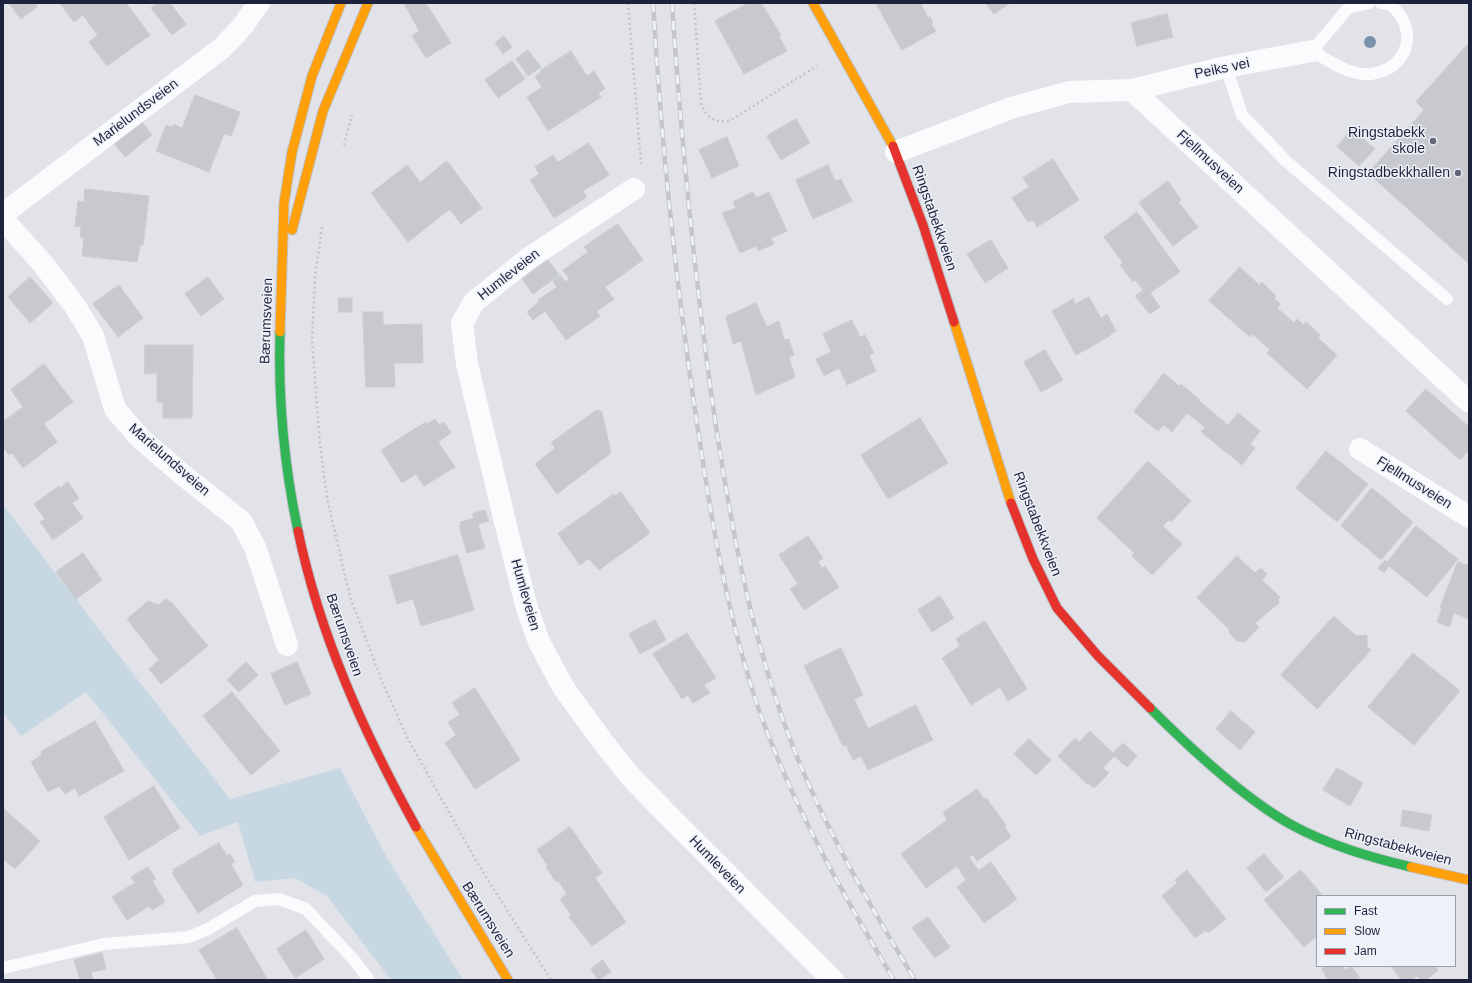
<!DOCTYPE html>
<meta charset="utf-8">
<style>
body{margin:0}
#map{position:relative;width:1472px;height:983px;overflow:hidden;background:#e1e3e8;font-family:Arial,sans-serif}
canvas{display:block}
.frame{position:absolute;inset:0;border:4px solid #1d233c;pointer-events:none}
.legend{position:absolute;left:1316px;top:895px;width:140px;height:72px;box-sizing:border-box;background:#eef2f8;border:1px solid #9a9fad;margin:0;padding:5px 7px;list-style:none;font-size:12px;color:#1d233c}
.legend li{display:flex;align-items:center;gap:8px;height:20px}
.legend b{width:20px;border:1px solid #9a9fad}
</style>
<div id="map">
<canvas width="1472" height="983"></canvas>
<div class="frame"></div>
<ul class="legend">
<li><b style="height:5px;background:#30b455"></b>Fast</li>
<li><b style="height:5px;background:#ff9f0a"></b>Slow</li>
<li><b style="height:5px;background:#e5322d"></b>Jam</li>
</ul>
</div>
<script>
const g = document.querySelector('canvas').getContext('2d');
g.lineJoin = 'round';
function paint(path, color) {
  g.fillStyle = color;
  g.fill(path, 'evenodd');
}
function trace(path, color, width, dash) {
  g.strokeStyle = color;
  g.lineWidth = width;
  g.lineCap = dash ? 'butt' : 'round';
  g.setLineDash(dash || []);
  g.stroke(path);
}
function drawText(font, color, halo, rows, align = 'center') {
  g.font = font + ' Arial,sans-serif';
  g.lineWidth = 3;
  g.setLineDash([]);
  g.textBaseline = 'middle';
  g.strokeStyle = halo;
  g.fillStyle = color;
  for (const [text, x, y, turn = 0] of rows) {
    g.save();
    g.translate(x, y);
    g.rotate((+turn || 0) * Math.PI / 180);
    g.textAlign = isNaN(turn) ? turn : align;
    if (halo) g.strokeText(text, 0, 0);
    g.fillText(text, 0, 0);
    g.restore();
  }
}
paint(new Path2D(`
 M3,505L230,799L340,768L386,856L463,980H391L328,897L295,878L255,882L238,822L200,836L86,692L21,736L3,713Z`), '#c8d8e3');
const building = new Path2D(`
 M9,3H34L37,7L21,19Z
 M60,3H120L90,25L83,15L74,22Z
 M120,3H126L150,35L107,66L89,42L98,35L90,25Z
 M158,3H170L186,24L172,35L151,8Z
 M404,3H426L451,43L426,58L412,36L419,31Z
 M749,3H761L781,35L779,36L787,51L744,74L715,21Z
 M876,3H922L921,4L928,18L930,16L933,23L931,24L936,31L902,50Z
 M986,3H1010L994,14Z
 M1167,14L1173,37L1137,46L1131,23Z
 M504,36L512,47L503,54L495,43Z
 M1469,43V264L1368,173L1424,110L1416,102Z
 M528,50L541,67L528,76L516,59Z
 M571,51L587,76L594,71L605,89L598,93L601,97L548,131L527,97L542,87L535,76L541,72L540,71Z
 M512,61L525,79L498,98L485,80Z
 M195,95L240,112L231,136L224,134L209,172L156,151L166,125L172,127L174,124L182,128Z
 M796,119L810,143L781,160L767,136Z
 M141,121L152,135L125,157L114,143Z
 M1352,129L1375,149L1359,166L1337,147Z
 M727,137L739,166L712,178L699,150Z
 M589,143L609,175L583,191L587,197L554,218L530,180L539,174L535,167L553,155L558,162Z
 M1053,159L1079,200L1037,227L1033,220L1028,222L1012,198L1029,187L1023,178Z
 M447,161L482,208L461,224L450,209L408,242L371,193L407,165L420,182Z
 M828,165L835,181L841,179L852,201L813,219L796,180Z
 M1168,181L1181,200L1178,202L1198,227L1173,246L1139,203Z
 M85,189L149,196L143,245H140L137,262L82,256L84,238L80,237L81,227L75,226L78,201L84,202Z
 M753,192L756,198L769,192L787,231L771,238L774,244L758,251L756,246L740,253L722,213L736,208L733,202Z
 M1137,212L1180,272L1150,293L1160,307L1150,314L1135,296L1143,290L1135,280L1133,282L1120,265L1123,263L1104,237Z
 M618,224L643,260L605,287L614,299L597,311L588,298L585,301L563,270L588,252L584,247Z
 M991,240L1008,268L985,283L967,254Z
 M548,260L559,275L533,294L522,279Z
 M1240,267L1259,285L1262,282L1276,296L1274,298L1280,304L1277,308L1285,315L1261,342L1253,334L1250,337L1209,301Z
 M561,276L565,282L569,279L585,301L588,298L600,316L566,340L545,311L533,320L527,312L539,302L538,300L557,287L553,281Z
 M30,277L53,303L30,323L8,297Z
 M208,277L224,299L201,316L185,294Z
 M119,285L143,318L118,337L93,304Z
 M1089,297L1101,318L1107,314L1116,331L1110,335V336L1076,355L1052,311L1073,299L1075,304Z
 M339,298H352V312H339Z
 M756,303L767,327L779,321L784,340L789,339L794,355L789,357L795,377L756,395L741,341L733,344L726,317Z
 M363,312H383V325L422,324L423,363H394L395,387H366Z
 M1285,315L1294,323L1297,319L1304,325L1306,322L1320,335L1318,338L1337,355L1307,389L1267,353L1270,349L1261,342Z
 M852,320L860,337L865,335L874,353L869,355L876,371L847,385L839,368L824,376L816,359L831,352L823,334Z
 M145,345H193L192,418H163V402H157V373L145,374Z
 M1045,350L1063,380L1041,392L1024,362Z
 M44,364L73,402L41,426L26,405L23,407L11,390Z
 M1164,373L1179,386L1181,384L1199,399L1198,400L1228,425L1238,413L1260,431L1250,444L1255,448L1242,465L1201,432L1205,427L1187,413L1172,432L1164,425L1158,431L1134,412Z
 M1426,389L1469,427V450L1460,460L1406,411Z
 M26,405L41,426L44,424L57,442L23,468L12,453L9,455L3,447V422Z
 M597,410L602,412L611,453L557,494L535,464L555,448L551,443Z
 M920,418L948,463L888,499L861,455Z
 M435,419L439,425L444,422L451,433L438,442L455,467L424,486L416,474L402,483L381,450L426,422L427,424Z
 M1326,451L1368,484L1337,522L1296,488Z
 M1148,461L1191,501L1171,522L1169,520L1163,526L1182,544L1152,575L1132,556L1134,553L1097,518Z
 M68,482L79,498L72,503L83,518L53,540L40,522L45,519L34,504L59,486L60,488Z
 M1372,488L1413,522L1381,560L1341,526Z
 M621,492L650,533L599,570L589,559L636,524L616,496Z
 M614,494L636,524L580,565L558,534Z
 M485,510L489,521L478,524L485,548L467,553L459,526L461,525L460,522L474,518L472,514Z
 M1416,526L1458,559L1427,597L1389,566L1384,573L1378,568L1385,560L1387,562Z
 M808,536L823,558L818,562L822,568L825,566L839,587L804,610L790,589L798,584L779,555Z
 M83,553L102,580L76,599L56,572Z
 M458,555L474,610L421,626L413,599L397,604L389,576Z
 M1237,556L1255,573L1261,568L1267,574L1262,580L1280,597L1278,599L1279,603L1255,623L1259,627L1245,642L1237,641L1230,634L1229,629L1197,598Z
 M1458,562L1469,566V619L1454,613L1449,627L1437,622L1442,609L1440,608Z
 M940,596L954,618L932,632L918,610Z
 M166,599L172,603L208,646L161,684L149,669L159,660L127,619L148,601L159,605Z
 M1334,616L1356,636L1367,635V646L1371,650L1317,709L1281,675Z
 M655,620L666,640L640,654L629,634Z
 M985,621L1027,689L1008,701L1000,687L971,705L942,658L960,646L956,639Z
 M687,633L716,678L704,685L710,693L693,703L688,695L682,699L653,654Z
 M841,648L863,695L854,699L868,729L864,731L859,743L854,741L843,746L804,666Z
 M1413,653L1460,691L1414,745L1368,707Z
 M246,662L258,675L239,692L227,680Z
 M297,662L311,694L285,705L271,674Z
 M475,688L520,760L475,789L445,743L456,735L448,722L460,715L452,703Z
 M232,692L280,751L251,775L203,716Z
 M916,705L933,740L868,770L861,756L853,760L846,745L854,741L859,743L864,731Z
 M1231,711L1255,732L1240,750L1216,729Z
 M95,721L124,771L79,796L75,788L65,794L59,786L48,792L31,762L42,755L41,752Z
 M1090,731L1113,753L1123,743L1137,756L1127,767L1114,756L1103,768L1109,773L1094,788L1088,783L1087,784L1058,756L1075,738L1079,742Z
 M1029,739L1051,760L1036,775L1014,754Z
 M1337,768L1363,783L1350,806L1323,790Z
 M154,786L180,828L129,860L104,817Z
 M977,789L984,799L986,798L1006,825L1004,826L1011,837L977,861L973,855L969,857L979,871L966,880L957,866L926,888L901,854L947,820L943,813Z
 M3,808L40,841L15,869L3,859Z
 M1403,810L1432,815L1429,831L1401,826Z
 M570,827L602,873L582,887L580,885L567,894L558,880L556,882L546,867L548,866L537,850Z
 M219,843L227,856L230,854L235,862L231,864L232,866L243,885L198,913L172,873L174,872L173,870Z
 M1264,854L1284,877L1266,892L1247,868Z
 M991,862L1017,899L984,923L957,887Z
 M148,867L156,879L152,881L165,902L152,910L149,906L151,905L137,882L135,883L131,877Z
 M1187,870L1226,919L1208,933L1206,930L1195,938L1162,896L1177,883L1175,880Z
 M1301,870L1323,896H1317V936L1304,947L1264,900Z
 M595,878L626,922L592,946L569,917L571,915L560,899L580,885L582,887Z
 M137,882L151,905L127,920L112,897Z
 M928,917L950,947L935,958L912,928Z
 M237,928L268,980H217L199,950Z
 M306,930L324,959L295,978L277,949Z
 M102,953L106,969L91,972L93,980H80L74,960Z
 M603,960L611,972L598,980L591,969Z
 M1326,966H1342L1346,970L1351,966L1360,977L1356,980H1328L1322,969Z
 M1391,966H1435L1438,970L1426,980H1421L1417,976L1412,980H1402Z`);
paint(building, '#c7c9cf');
trace(building, '#c9ccd1', 1);
const fast = new Path2D(`
 M280,332C278,399 284,465 298,531
 M1150,708C1189,747 1242,797 1290,824C1328,845 1369,857 1411,867`);
const slow = new Path2D(`
 M813,3L893,146
 M292,230L323,111L368,3
 M954,322L1011,503
 M280,332L284,203L292,152L312,76L341,3
 M416,827L508,980
 M1411,867L1469,880`);
const jam = new Path2D(`
 M893,146L923,225L954,322
 M1011,503L1033,559L1057,608L1098,656L1150,708
 M298,531C320,636 364,733 416,827`);
trace(fast, '#bdc0c8', 11);
trace(slow, '#bdc0c8', 11);
trace(jam, '#bdc0c8', 11);
trace(new Path2D(`
 M628,3L641,164
 M694,3L701,103C706,118 716,124 731,120L817,66
 M344,145L352,115
 M322,227L315,277L312,340L320,445L327,498L350,597L383,684L408,739L478,864L551,980`), '#c2c4cc', 2.5, [2, 3]);
trace(new Path2D(`
 M1369,3L1349,7L1312,51C1330,61 1349,76 1371,74C1400,70 1416,44 1402,18C1399,12 1393,8 1390,4L1381,3
 M1226,67L1242,115L1286,161L1447,299
 M3,968L104,944L189,937L208,929L255,901L279,899L306,909L354,960L369,980`), '#fafbfc', 12);
trace(new Path2D(`
 M1132,90L1226,67L1312,51
 M896,152L1011,108L1069,92L1132,90L1469,402
 M634,189L529,258L474,302L462,323L467,364L508,534L527,608L539,642L563,687L603,742L631,777L662,809L833,980
 M3,214L222,48L242,27L259,3
 M3,219L44,265L75,306L93,336L115,409L140,438L183,475L241,521L255,547L287,645
 M1360,449L1469,517`), '#fafbfc', 22);
trace(fast, '#30b455', 9);
trace(slow, '#ff9f0a', 9);
trace(jam, '#e5322d', 9);
const rail = new Path2D(`
 M653,3C661,139 675,275 695,410C710,512 726,613 759,710C793,806 842,893 894,980
 M672,3C681,138 694,272 713,406C730,521 750,635 792,744C824,827 869,904 915,980`);
trace(rail, '#c5c6ca', 4.5);
trace(rail, '#eef2f8', 3, [9]);
g.fillStyle = '#7992aa';
for (const [x, y] of [
 [1370,42]
]) {
  g.beginPath();
  g.arc(x, y, 6, 0, 2 * Math.PI);
  g.fill();
}
for (const [x, y, r, color] of [
 [1433,141,4,"#626678"],
 [1458,173,4,"#626678"]
]) {
  const dot = new Path2D();
  dot.arc(x, y, r, 0, 2 * Math.PI);
  g.fillStyle = color;
  g.fill(dot);
  trace(dot, '#eef2f8', 1.5);
}
drawText('14px', '#1d233c', '#eef2f8', [
 ["Peiks vei",1222,69,-12],
 ["Marielundsveien",136,113,-37],
 ["Fjellmusveien",1210,162,43],
 ["Ringstabekkveien",934,218,71],
 ["Humleveien",509,275,-38],
 ["Bærumsveien",267,321,-88],
 ["Marielundsveien",169,460,41],
 ["Fjellmusveien",1414,483,32],
 ["Ringstabekkveien",1037,524,69],
 ["Humleveien",525,595,74],
 ["Bærumsveien",344,635,71],
 ["Ringstabekkveien",1398,847,15],
 ["Humleveien",717,865,46],
 ["Bærumsveien",488,920,58]
]);
drawText('14px', '#1d233c', '#eef2f8', [
 ["Ringstabekk",1425,133],
 ["skole",1425,149],
 ["Ringstadbekkhallen",1450,173]
], 'right');
</script>
